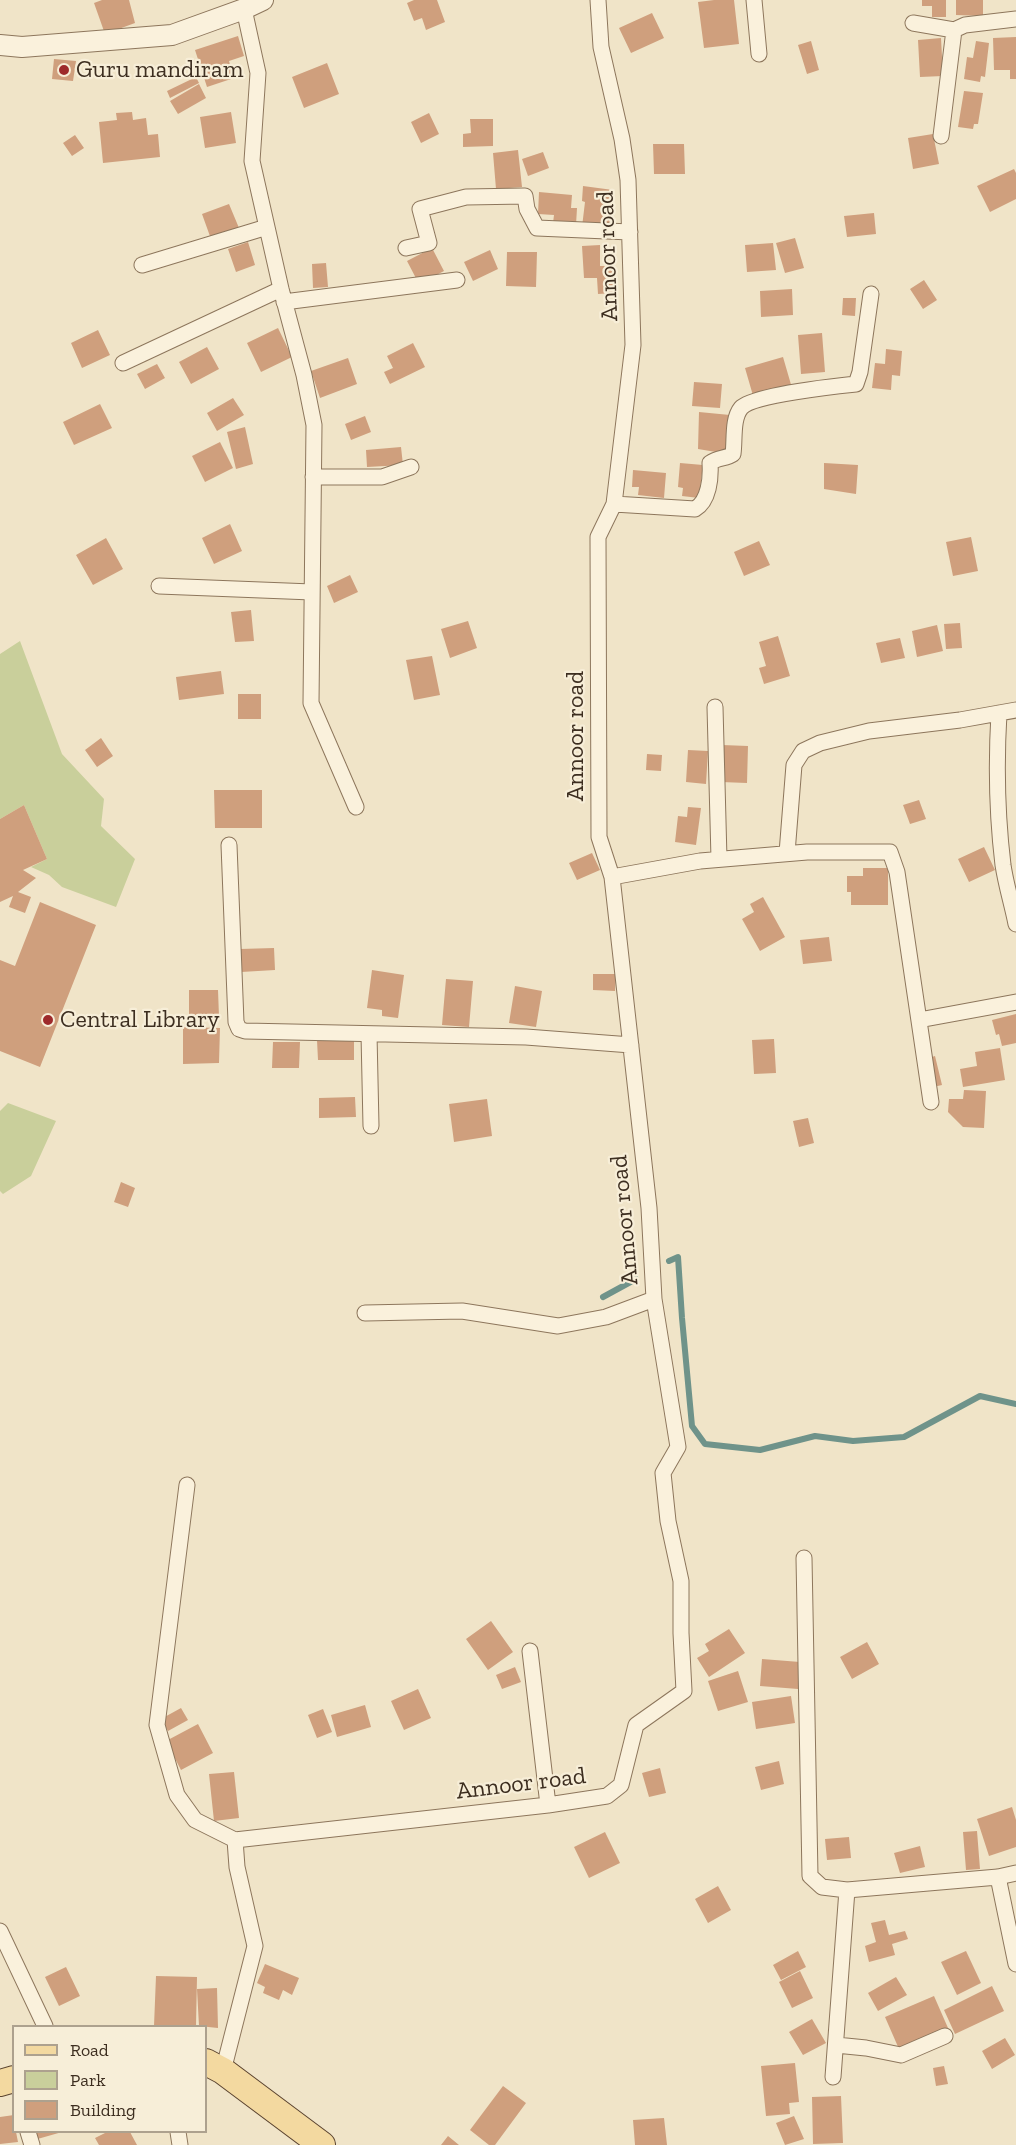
<!DOCTYPE html>
<style>
body{margin:0}
#map{position:relative;width:1016px;height:2145px;overflow:hidden;background:#f0e4c8;font-family:"Zilla Slab",serif}
canvas{display:block}
.legend{position:absolute;left:12px;top:2025px;width:195px;height:108px;box-sizing:border-box;background:#f7eed8;border:2px solid #ada18e;margin:0;padding:8px 10px;list-style:none;font-size:18px;color:#3d2e20}
.legend li{display:flex;align-items:center;gap:12px;height:30px}
.legend b{width:30px;border:2px solid #ada18e}
</style>
<div id="map">
<canvas width="1016" height="2145"></canvas>
<ul class="legend">
<li><b style="height:8px;background:#f3d9a0"></b>Road</li>
<li><b style="height:16px;background:#c9cf9b"></b>Park</li>
<li><b style="height:16px;background:#cf9f7d"></b>Building</li>
</ul>
</div>
<script>
const g = document.querySelector('canvas').getContext('2d');
g.lineJoin = 'round';
function paint(path, color) {
  g.fillStyle = color;
  g.fill(path, 'evenodd');
}
function trace(path, color, width, dash) {
  g.strokeStyle = color;
  g.lineWidth = width;
  g.lineCap = dash ? 'butt' : 'round';
  g.setLineDash(dash || []);
  g.stroke(path);
}
function drawText(font, color, halo, rows, align = 'center') {
  g.font = font + ' "Zilla Slab",serif';
  g.lineWidth = 4.5;
  g.setLineDash([]);
  g.textBaseline = 'middle';
  g.strokeStyle = halo;
  g.fillStyle = color;
  for (const [text, x, y, turn = 0] of rows) {
    g.save();
    g.translate(x, y);
    g.rotate((+turn || 0) * Math.PI / 180);
    g.textAlign = isNaN(turn) ? turn : align;
    if (halo) g.strokeText(text, 0, 0);
    g.fillText(text, 0, 0);
    g.restore();
  }
}
paint(new Path2D(`
 M20,641L62,754L104,799L101,826L135,859L116,907L62,887L49,875L31,867L47,859L24,805L0,819V654Z
 M8,1103L56,1121L31,1176L3,1194L0,1191V1111Z`), '#c9cf9b');
trace(new Path2D(`
 M669,1261L678,1257L682,1318L692,1426L705,1444L760,1450L815,1436L853,1441L904,1437L980,1396L1016,1404
 M603,1297L636,1279`), '#6f938a', 6);
paint(new Path2D(`
 M102,0H129L135,23L105,34L94,3Z
 M414,0H437L445,22L426,30L422,18L414,21L407,3Z
 M714,0H734L739,44L704,48L698,2Z
 M922,0H946V17H932V6H922Z
 M956,0H983V16L956,15Z
 M652,13L664,38L631,53L619,28Z
 M238,36L244,56L229,61L234,78L207,87L195,50Z
 M1016,37V79H1010V70H994L993,38Z
 M941,38L943,76L920,77L918,40Z
 M811,41L819,70L807,74L798,45Z
 M976,41L989,43L985,77L981,76L980,82L964,79L967,57L973,58Z
 M54,59L76,61L73,81L52,79Z
 M327,63L339,94L304,108L292,77Z
 M196,77L199,83L170,98L167,91Z
 M199,84L206,98L178,114L170,101Z
 M964,91L983,93L978,124H974L973,129L958,127Z
 M132,112L133,120L146,118L148,135L158,134L160,157L103,163L99,122L117,120L116,113Z
 M231,112L236,143L205,148L200,117Z
 M429,113L439,134L421,143L411,122Z
 M470,119H493V146L463,147V134L471,133Z
 M933,134L939,164L913,169L908,138Z
 M75,135L84,148L72,156L63,143Z
 M653,144H684L685,174H654Z
 M518,150L522,187L496,189L493,153Z
 M543,152L549,168L528,176L522,159Z
 M1014,169L1016,173V199L990,212L977,186Z
 M583,186L613,190L609,226L582,227L585,202L582,201Z
 M539,192L572,195L571,208H577L576,225L553,223L554,215L538,214Z
 M229,204L239,228L211,239L202,214Z
 M874,213L876,234L847,237L844,216Z
 M795,238L804,268L785,273L776,243Z
 M248,242L255,265L236,272L228,249Z
 M773,243L776,270L747,272L745,245Z
 M600,245V266H613L614,293L598,294L597,278H584L582,246Z
 M432,248L444,271L419,284L407,261Z
 M490,250L498,269L473,281L464,262Z
 M507,252H537L536,287L506,286Z
 M326,263L328,287L313,288L312,264Z
 M924,280L937,300L923,309L910,289Z
 M792,289L793,315L761,317L760,291Z
 M843,298H856L855,316L842,315Z
 M278,328L292,357L261,372L247,343Z
 M98,330L110,355L82,368L71,343Z
 M822,333L825,372L801,374L798,335Z
 M413,343L425,367L390,384L384,372L393,368L387,356Z
 M207,347L219,369L191,384L179,362Z
 M886,349L902,351L900,376L892,375L891,390L872,388L875,363L885,364Z
 M783,357L792,388L754,399L745,368Z
 M348,358L357,384L320,398L311,371Z
 M157,364L165,378L145,389L137,374Z
 M694,382L722,384L720,408L692,406Z
 M233,398L244,415L217,431L207,413Z
 M100,404L112,428L74,445L63,422Z
 M699,412L730,415L728,454L698,449Z
 M365,416L371,432L351,440L345,424Z
 M245,427L253,464L236,469L227,432Z
 M220,442L233,468L205,482L192,456Z
 M401,447L403,465L367,467L366,450Z
 M680,463L703,465L699,498L682,496L683,488L678,487Z
 M824,463L858,465L856,494L824,489Z
 M633,470L666,473L664,498L638,495L639,487H632Z
 M230,524L242,551L214,564L202,538Z
 M971,537L978,571L953,576L946,542Z
 M106,538L123,569L93,585L76,555Z
 M759,541L770,565L744,576L734,552Z
 M350,575L358,592L334,603L327,586Z
 M251,610L254,641L235,642L231,612Z
 M468,621L477,648L450,658L441,629Z
 M960,623L962,648L946,649L944,624Z
 M937,625L943,651L917,657L912,631Z
 M778,636L790,676L764,684L759,668L766,666L759,642Z
 M900,638L905,658L881,663L876,643Z
 M432,656L440,695L414,700L406,660Z
 M221,671L224,694L179,700L176,677Z
 M238,694H261V719H238Z
 M101,738L113,756L97,767L85,750Z
 M722,745L748,746L747,783L721,782Z
 M688,750L708,751L706,784L686,782Z
 M647,754L662,755L661,771L646,770Z
 M214,790H262V828H215Z
 M919,800L926,819L910,824L903,805Z
 M24,805L47,859L23,870L36,878L18,892L31,897L25,913L9,907L13,896L0,902V819Z
 M688,807L701,808L696,845L675,842L678,816L687,817Z
 M984,847L995,870L969,882L958,859Z
 M592,853L600,870L577,880L569,863Z
 M863,868H888V905H851V892H847V876H863Z
 M763,897L785,937L760,951L742,919L754,912L750,904Z
 M40,902L96,925L40,1067L0,1051V960L15,966Z
 M829,937L832,961L803,964L800,940Z
 M274,948L275,970L241,972L240,949Z
 M372,970L404,975L398,1018L382,1016V1010L367,1008Z
 M593,974H616L615,991L593,990Z
 M446,979L473,981L469,1027L442,1025Z
 M515,986L542,991L536,1027L509,1023Z
 M189,990H218L219,1017H189Z
 M1016,1014V1043L1002,1046L999,1034L996,1035L992,1020Z
 M183,1027L220,1028L219,1063L183,1064Z
 M354,1039V1060H318L317,1040Z
 M774,1039L776,1073L754,1074L752,1040Z
 M273,1042H300L299,1068H272Z
 M1000,1048L1005,1080L963,1087L960,1069L977,1066L975,1052Z
 M935,1056L942,1085L933,1087L926,1059Z
 M964,1090L986,1091L984,1128L963,1127L948,1112L949,1099H963Z
 M355,1097L356,1117L319,1118V1098Z
 M487,1099L492,1136L454,1142L449,1104Z
 M808,1118L814,1143L799,1147L793,1121Z
 M121,1182L135,1188L128,1207L114,1202Z
 M491,1621L513,1652L488,1670L466,1639Z
 M729,1629L745,1653L709,1677L697,1658L709,1651L705,1644Z
 M867,1642L879,1664L852,1679L840,1657Z
 M762,1659L800,1662L798,1689L760,1686Z
 M515,1667L521,1682L502,1689L496,1675Z
 M738,1671L748,1702L718,1711L708,1681Z
 M418,1689L431,1718L404,1730L391,1701Z
 M791,1696L795,1723L756,1729L752,1702Z
 M365,1705L371,1727L337,1737L331,1715Z
 M181,1708L188,1720L168,1731L161,1719Z
 M323,1709L332,1732L317,1738L308,1715Z
 M198,1724L213,1753L181,1770L166,1741Z
 M779,1761L784,1784L761,1790L755,1767Z
 M660,1768L666,1793L649,1797L642,1773Z
 M234,1772L239,1818L214,1821L209,1774Z
 M1012,1807L1016,1820V1847L989,1856L977,1819Z
 M977,1831L980,1869L966,1870L963,1832Z
 M605,1832L620,1863L589,1878L574,1847Z
 M849,1837L851,1858L827,1860L825,1839Z
 M920,1846L925,1867L900,1873L894,1853Z
 M718,1886L731,1910L708,1923L695,1899Z
 M885,1920L889,1935L905,1931L908,1939L892,1944L895,1955L869,1962L865,1946L876,1942L871,1923Z
 M798,1951L806,1967L781,1980L773,1965Z
 M966,1951L981,1983L957,1995L941,1962Z
 M265,1964L299,1978L292,1995L283,1990L279,2000L263,1993L265,1987L257,1983Z
 M66,1967L80,1996L59,2006L45,1977Z
 M800,1971L813,1998L792,2008L779,1982Z
 M156,1976L197,1977L196,2026H154Z
 M896,1977L907,1995L878,2011L868,1993Z
 M992,1986L1004,2011L955,2034L944,2010Z
 M217,1988L218,2028L199,2026L197,1989Z
 M934,1996L948,2028L899,2049L885,2017Z
 M812,2019L826,2043L803,2055L789,2032Z
 M1005,2038L1015,2055L992,2069L982,2051Z
 M795,2063L799,2102L789,2103L790,2114L766,2116L761,2066Z
 M944,2066L948,2084L936,2086L933,2068Z
 M503,2086L526,2103L495,2145H489L470,2130Z
 M841,2096L843,2143L813,2144L812,2097Z
 M14,2115V2132H16L18,2142L0,2144V2117Z
 M794,2116L804,2139L785,2145L776,2123Z
 M664,2118L667,2145H635L633,2120Z
 M32,2132H62L34,2140Z
 M107,2132H130L137,2145H99L95,2138Z
 M448,2136L459,2145H441Z`), '#cf9f7d');
const minor = new Path2D(`
 M754,0L759,54
 M244,9L258,73L252,161L281,289L304,375L314,425L311,703L356,807
 M913,23L954,30
 M941,136L954,30L965,25L1016,19
 M406,248L429,243L420,209L466,197L525,196L527,209L537,228L630,232
 M142,265L267,227
 M284,302L457,280
 M123,363L281,289
 M313,477H382L411,467
 M614,504L695,509C709,501 711,478 710,463C718,457 726,459 733,454C735,440 732,419 741,408C752,395 837,386 856,384L860,372L871,294
 M159,586L312,592
 M715,707L719,859
 M999,713C996,763 997,815 1003,865C1006,885 1012,904 1016,924
 M229,845L236,1022L239,1029L245,1031L526,1037L631,1045
 M787,853L794,765L803,751L820,743L869,731L960,720L1016,710
 M612,877L700,861L807,852H890L897,872L931,1102
 M919,1020L1016,1002
 M369,1034L371,1126
 M365,1313L462,1311L558,1326L606,1317L654,1299
 M187,1485L157,1725L177,1795L195,1820L235,1840
 M804,1558L810,1876L822,1887L847,1890L998,1877L1016,1873
 M530,1651L548,1805
 M998,1877L1016,1964
 M0,1931L45,2026
 M836,2045L866,2048L901,2055L945,2036
 M223,2071L255,1946L237,1867L235,1840L548,1805L607,1796L621,1785L636,1725L684,1691L681,1633V1581L668,1521L663,1473L678,1447L654,1299L649,1208L612,877L599,837L598,537L614,504L633,345L628,180L622,139L601,47L598,0
 M833,2077L847,1890
 M28,2132L32,2145
 M178,2132L180,2145`);
const tertiary = new Path2D(`
 M0,45L22,47L172,35L244,9L263,0`);
const primary = new Path2D(`
 M206,2062L223,2071L322,2145
 M0,2083L14,2079`);
trace(minor, '#8d765c', 17);
trace(tertiary, '#8d765c', 22);
trace(primary, '#5b4430', 28);
trace(minor, '#faf1dc', 15);
trace(tertiary, '#faf1dc', 20);
trace(primary, '#f3d9a0', 26);
for (const [x, y, r, color] of [
 [64,70,6,"#9e2a2b"],
 [48,1020,6,"#9e2a2b"]
]) {
  const dot = new Path2D();
  dot.arc(x, y, r, 0, 2 * Math.PI);
  g.fillStyle = color;
  g.fill(dot);
  trace(dot, '#f7eed8', 2);
}
drawText('24px', '#3d2e20', '#f7eed8', [
 ["Guru mandiram",76,70],
 ["Central Library",60,1020]
], 'left');
drawText('24px', '#3d2e20', '#f7eed8', [
 ["Annoor road",608,256,-92],
 ["Annoor road",576,736,-90],
 ["Annoor road",625,1220,-95],
 ["Annoor road",521,1784,-7]
]);
</script>
